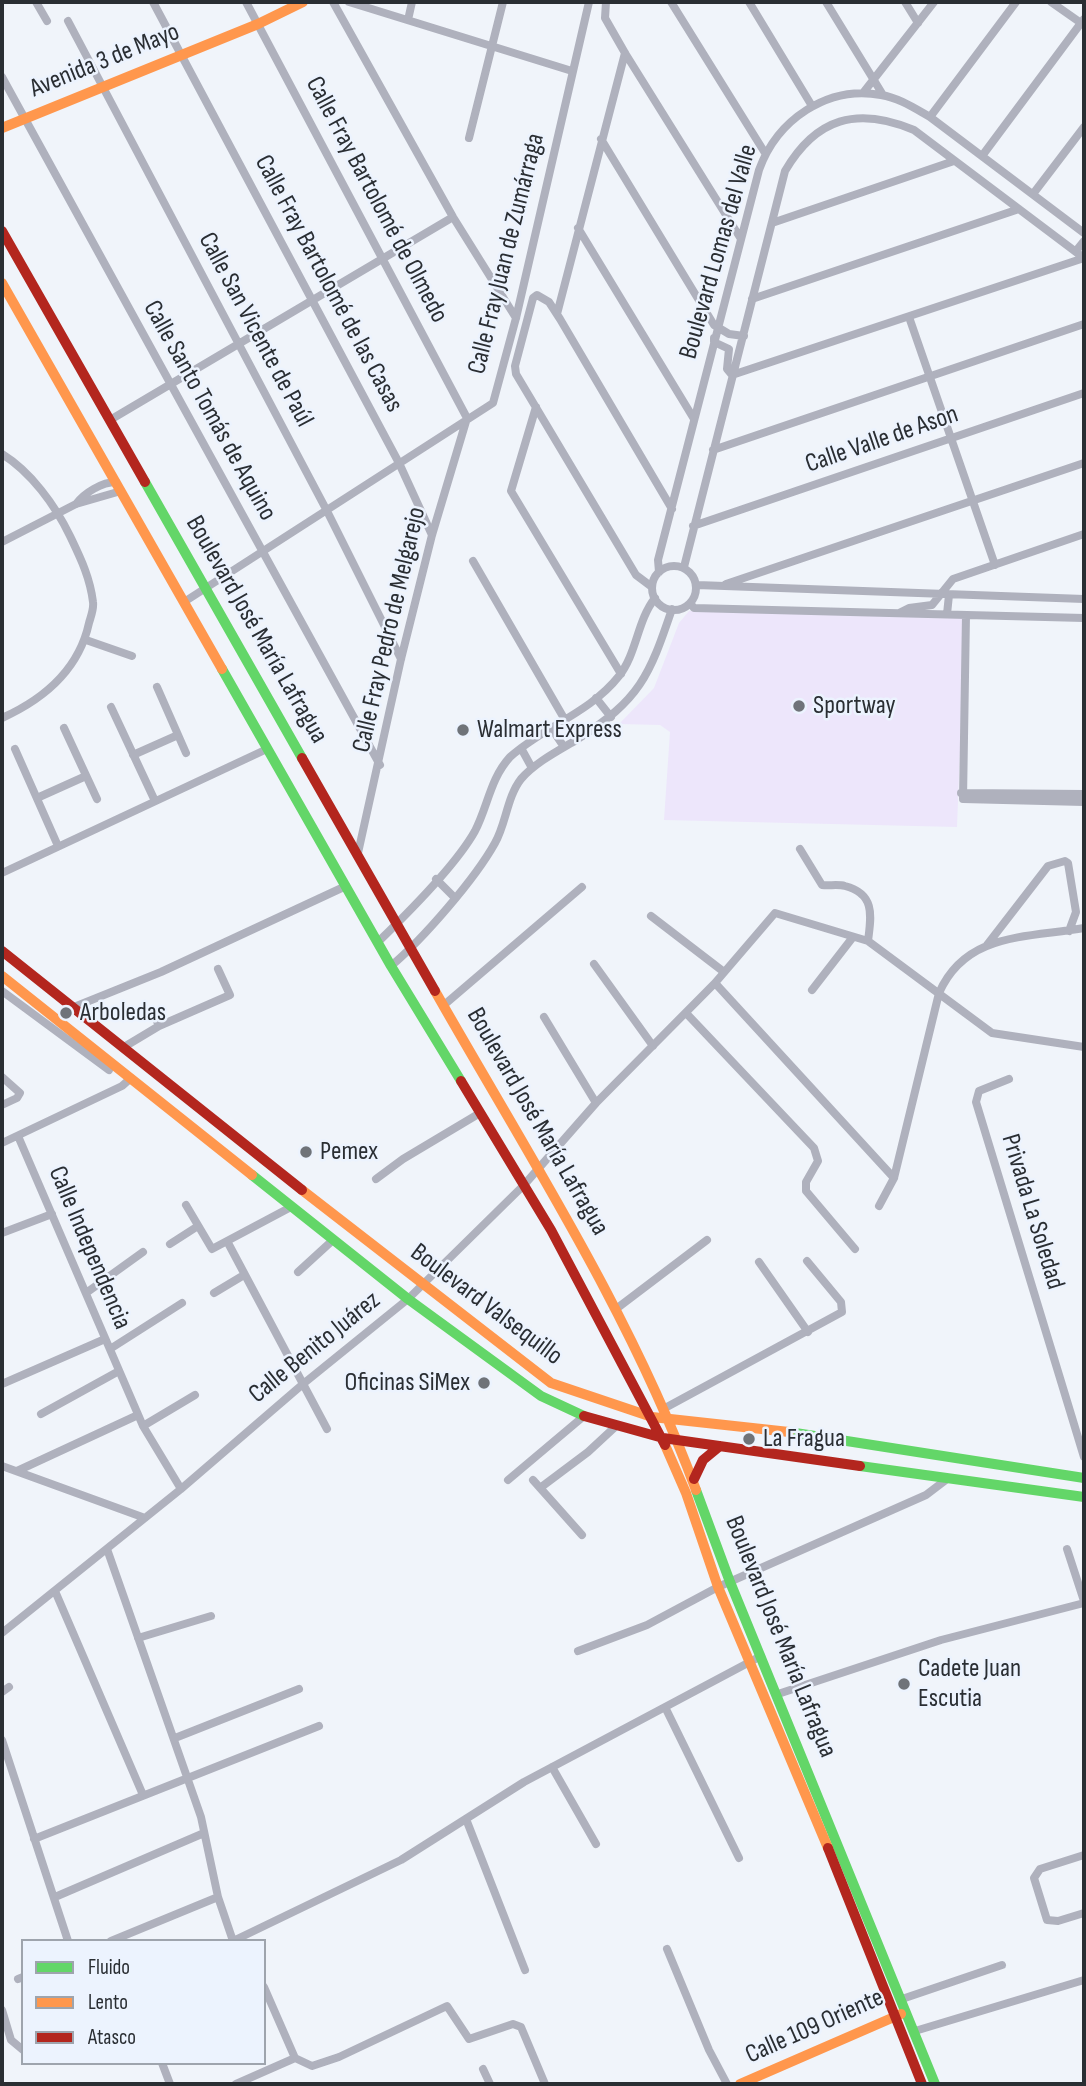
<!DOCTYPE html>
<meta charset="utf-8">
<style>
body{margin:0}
#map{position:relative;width:1086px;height:2086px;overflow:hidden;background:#f0f4fa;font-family:"Sofia Sans Condensed",sans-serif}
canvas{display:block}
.frame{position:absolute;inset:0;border:4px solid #2a2e33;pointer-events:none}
.legend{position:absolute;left:21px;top:1939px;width:245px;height:126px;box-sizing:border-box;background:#ecf3fe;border:2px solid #9ea4ad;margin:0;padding:9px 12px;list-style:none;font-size:21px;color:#2a2e33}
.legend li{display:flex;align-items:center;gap:14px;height:35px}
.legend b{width:35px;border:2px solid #9ea4ad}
</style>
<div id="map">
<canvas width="1086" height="2086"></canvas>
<div class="frame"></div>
<ul class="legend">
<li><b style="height:9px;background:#63d668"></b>Fluido</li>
<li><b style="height:9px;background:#ff974d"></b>Lento</li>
<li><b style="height:9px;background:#b3261e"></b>Atasco</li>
</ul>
</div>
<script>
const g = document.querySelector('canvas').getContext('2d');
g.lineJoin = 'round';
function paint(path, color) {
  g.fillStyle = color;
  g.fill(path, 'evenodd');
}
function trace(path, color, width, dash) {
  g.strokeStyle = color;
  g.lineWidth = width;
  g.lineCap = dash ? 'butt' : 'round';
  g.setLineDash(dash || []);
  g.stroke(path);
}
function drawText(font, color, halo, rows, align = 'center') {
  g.font = font + ' "Sofia Sans Condensed",sans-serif';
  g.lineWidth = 5;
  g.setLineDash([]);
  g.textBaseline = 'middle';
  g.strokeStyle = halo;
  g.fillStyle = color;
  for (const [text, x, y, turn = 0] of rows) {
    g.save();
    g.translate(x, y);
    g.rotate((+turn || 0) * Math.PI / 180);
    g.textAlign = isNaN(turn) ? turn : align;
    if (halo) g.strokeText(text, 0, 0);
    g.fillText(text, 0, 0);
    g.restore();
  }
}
paint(new Path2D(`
 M708,609L965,618L957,827L664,820L670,732L660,725L619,724L654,688L679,623L689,611Z`), '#ede6fb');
trace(new Path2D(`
 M36,2L47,21
 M153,2L399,463L432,535
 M246,2L467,418
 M333,2L453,217L516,318
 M349,2L572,71
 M606,2L605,18L625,53L741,239
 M671,2L765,153
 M749,2L812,106
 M826,2L883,95
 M905,2L918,23
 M1051,2L1081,23
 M408,20L412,2
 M68,21L327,511L401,659
 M2,77L380,765
 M863,93L934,2
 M930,117L1016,2
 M469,138L503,2
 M601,139L714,325L729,334L744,336
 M982,156L1084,19
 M1033,194L1084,127
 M772,223L954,161
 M578,228L694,419
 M1076,251L1084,241
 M752,299L1019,209
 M557,314L625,53
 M909,317L995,565
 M714,338V342L729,349L727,369L732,375L1084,258
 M536,407L511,491L621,674
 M110,420L453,217
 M713,450L1084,324
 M2,454C31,472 55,505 70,536C80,557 90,577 93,602C94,609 91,616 89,623C79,669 44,699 2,718
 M76,504C84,493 102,482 116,482
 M693,526L1084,393
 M2,542L76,504L121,491
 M473,561L565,720
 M652 588a22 22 0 1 1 44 0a22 22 0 1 1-44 0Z
 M684,567L785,171C816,118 857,106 914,130L1084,258
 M659,572L658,560L759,170C777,120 827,85 881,95C899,98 914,108 930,117L1084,233
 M726,584L1084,463
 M697,585L1084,599
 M652,587L636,575L516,374L515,366L533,298L537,295L549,302L560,319L672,509
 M184,602L493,403L516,318L589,2
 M690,603L694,608L1084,618
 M899,613L909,608L932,605L953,579L1084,534
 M947,614L949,595
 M966,615L963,799L1084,802
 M86,640L132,656
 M157,687L186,753
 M596,698L611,717
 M111,707L155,801
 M64,728L97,799
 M552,729L564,747
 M521,748L532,768
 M15,749L58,846
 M133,755L178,735
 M961,793L1084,794
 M37,798L86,776
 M800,849L822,885C829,886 838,884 845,886C876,894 871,917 868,941
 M358,853L401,659L432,535L467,418
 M2,873L267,749
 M436,879L454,897
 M651,916L724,972
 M378,942C407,914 456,865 475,831C488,806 490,779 510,757C543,727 590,713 619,676C637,653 637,621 655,598
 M987,945L1048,866L1065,861L1068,863L1076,912L1069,931
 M594,964L653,1046
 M391,966C423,939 475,879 495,843C506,824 507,797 521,779C536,762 558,751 578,739C640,699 649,677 672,609
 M715,983L894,1178
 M812,990L853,937
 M2,991L109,1070
 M444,1005L582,887
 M74,1007L161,972L346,886
 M152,1010L159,1026
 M686,1013L814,1148L818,1161L806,1182V1191L855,1249
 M544,1017L596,1103
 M124,1047L159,1026L230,995L218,969
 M2,1077L20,1093L17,1098L2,1105
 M1009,1079L979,1091L976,1102L1084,1457
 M18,1136L143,1426L181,1489
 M2,1143L122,1086L131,1078
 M376,1179L403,1159L480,1113
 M186,1205L212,1249L291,1207
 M879,1206L894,1178L939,993C966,932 1027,938 1084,928
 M2,1233L52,1214
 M227,1241L327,1429
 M170,1244L198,1226
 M759,1262L808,1332
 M298,1272L333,1240
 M86,1293L143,1252
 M214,1293L244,1275
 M616,1309L707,1240
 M110,1349L182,1303
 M2,1384L105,1339
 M665,1408L842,1312L841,1302L807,1261
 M41,1414L119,1371
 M143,1426L195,1395
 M2,1466L145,1518
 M17,1471L138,1415
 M508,1480L584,1416
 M533,1480L582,1535
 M540,1488L588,1452L615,1427
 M107,1549L201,1817L218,1897L233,1941
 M1067,1549L1084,1601
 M55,1591L143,1795
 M2,1633L181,1489L303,1384L408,1299L524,1185L596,1103L715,983L775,913L868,941L992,1033L1084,1047
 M138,1638L211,1616
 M578,1651L647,1625L718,1587L926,1495L947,1479
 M2,1692L9,1687
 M778,1694L941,1640L1084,1603
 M665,1707L739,1858
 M175,1738L299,1689
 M2,1740L68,1941
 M552,1767L596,1844
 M466,1819L525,1970
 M34,1839L319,1726
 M1084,1855L1040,1869L1034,1878L1047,1920L1058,1921L1084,1913
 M55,1897L204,1833
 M111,1941L218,1897
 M233,1941L401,1860L524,1782L761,1656
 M667,1949L709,2050L727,2084
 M18,1979L23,1977
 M264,1987L295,2058L312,2066L339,2057L447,2006L469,2039L513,2024L521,2027L545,2084
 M902,1999L1002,1965
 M2,2010L11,2040L23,2050
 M915,2031L1084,1980
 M162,2063L170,2084
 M483,2069L490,2084
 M236,2084L295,2058`), '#afb1bd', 8);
trace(new Path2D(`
 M145,482L302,758
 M222,669L391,966L461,1081
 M252,1175L408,1299L541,1396L584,1416
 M789,1432L1084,1478
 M860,1466L1084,1497
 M696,1490L730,1582L935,2084`), '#63d668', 10);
trace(new Path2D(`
 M2,128L258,24L303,2
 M2,283L222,669
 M2,976L252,1175
 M435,991C527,1153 631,1313 696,1490
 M302,1190L551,1383L652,1417L789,1432
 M665,1445L686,1493L718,1587L828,1848
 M740,2084L901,2014`), '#ff974d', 10);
trace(new Path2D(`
 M2,231L145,482
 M302,758L435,991
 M2,951L302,1190
 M461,1081L551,1230L665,1445
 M584,1416L663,1438L860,1466
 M694,1479L703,1460L720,1446
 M828,1848L922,2084`), '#b3261e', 10);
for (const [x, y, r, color] of [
 [799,706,7,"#6f7379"],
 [463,730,7,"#6f7379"],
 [66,1013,7,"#6f7379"],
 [306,1152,7,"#6f7379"],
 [484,1383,7,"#6f7379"],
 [749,1439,7,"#6f7379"],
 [904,1684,7,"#6f7379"]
]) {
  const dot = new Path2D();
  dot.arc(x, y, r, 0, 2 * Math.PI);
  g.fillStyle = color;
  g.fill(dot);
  trace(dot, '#ecf3fe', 2.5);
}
drawText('26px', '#2a2e33', '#ecf3fe', [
 ["Avenida 3 de Mayo",105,61,-22],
 ["Calle Fray Bartolomé de Olmedo",376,200,62],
 ["Boulevard Lomas del Valle",719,252,-74],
 ["Calle Fray Juan de Zumárraga",507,254,-76],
 ["Calle Fray Bartolomé de las Casas",328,284,62],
 ["Calle San Vicente de Paúl",255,330,62],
 ["Calle Santo Tomás de Aquino",209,411,61],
 ["Calle Valle de Ason",882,440,-19],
 ["Boulevard José María Lafragua",256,630,60],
 ["Calle Fray Pedro de Melgarejo",390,630,-77],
 ["Boulevard José María Lafragua",537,1122,60],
 ["Privada La Soledad",1032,1212,73],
 ["Calle Independencia",89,1248,67],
 ["Boulevard Valsequillo",486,1305,37],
 ["Calle Benito Juárez",315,1348,-39],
 ["Boulevard José María Lafragua",780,1637,68],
 ["Calle 109 Oriente",815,2027,-24]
]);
drawText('26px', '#2a2e33', '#ecf3fe', [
 ["Sportway",813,706],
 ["Walmart Express",477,730],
 ["Arboledas",80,1013],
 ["Pemex",320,1152],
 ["Oficinas SiMex",470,1383,"right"],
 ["La Fragua",763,1439],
 ["Cadete Juan",918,1669],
 ["Escutia",918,1699]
], 'left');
</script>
